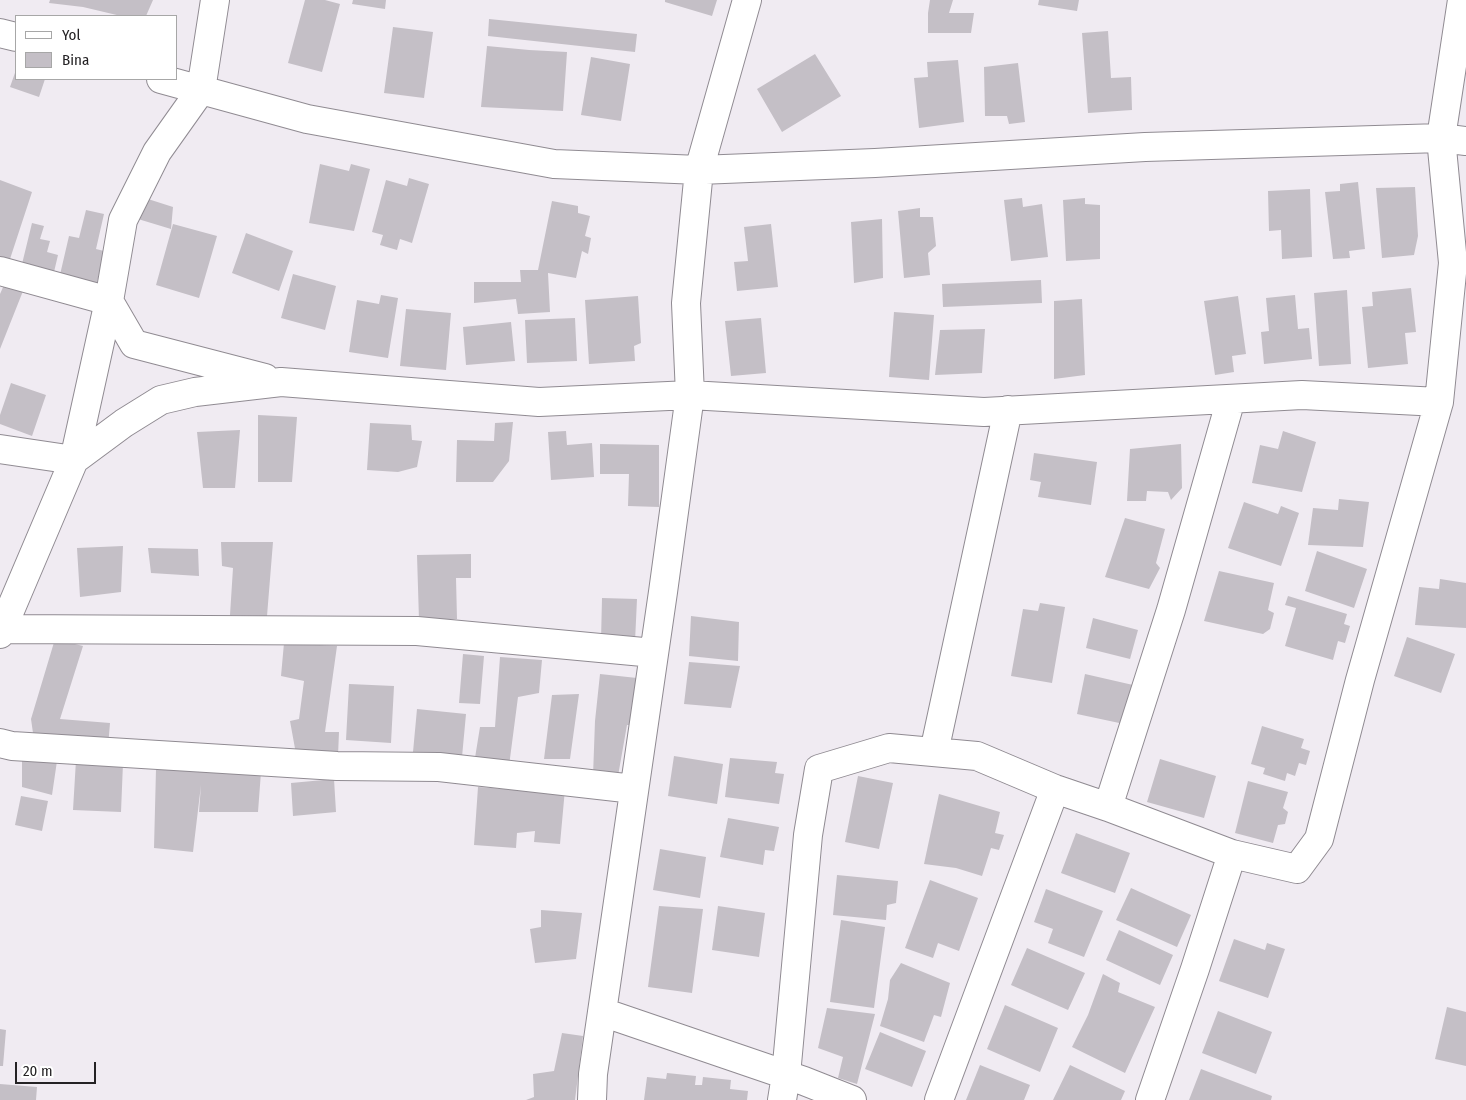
<!DOCTYPE html>
<style>
body{margin:0}
#map{position:relative;width:1466px;height:1100px;overflow:hidden;background:#f0ebf2;font-family:"Fira Sans Condensed",sans-serif}
canvas{display:block}
.legend{position:absolute;left:15px;top:15px;width:162px;height:65px;box-sizing:border-box;background:#fff;border:1px solid #a7a7a7;margin:0;padding:6px 9px;list-style:none;font-size:15px;color:#242224}
.legend li{display:flex;align-items:center;gap:10px;height:25px}
.legend b{width:25px;border:1px solid #a7a7a7}
.scale{position:absolute;left:15px;top:1062px;width:81px;height:22px;box-sizing:border-box;border:2px solid #242224;border-top:0;padding-left:6px;font-size:15px;line-height:18px;white-space:nowrap;color:#242224;-webkit-text-stroke:4px #fff;paint-order:stroke}
</style>
<div id="map">
<canvas width="1466" height="1100"></canvas>
<ul class="legend">
<li><b style="height:6px;background:#fff"></b>Yol</li>
<li><b style="height:14px;background:#c4bfc6"></b>Bina</li>
</ul>
<div class="scale">20 m</div>
</div>
<script>
const g = document.querySelector('canvas').getContext('2d');
g.lineJoin = 'round';
function paint(path, color) {
  g.fillStyle = color;
  g.fill(path, 'evenodd');
}
function trace(path, color, width, dash) {
  g.strokeStyle = color;
  g.lineWidth = width;
  g.lineCap = dash ? 'butt' : 'round';
  g.setLineDash(dash || []);
  g.stroke(path);
}
paint(new Path2D(`
 M50,0H153L146,16H121L83,7L49,3Z
 M305,0H325L340,4L322,72L288,63Z
 M353,0H386L385,9L352,4Z
 M665,0H717L712,16L665,2Z
 M930,0H953L949,13H974L971,33H928V13Z
 M1039,0H1079L1077,11L1038,5Z
 M489,19L637,34L635,52L488,36Z
 M393,27L433,32L424,98L384,93Z
 M1108,31L1111,78L1131,77L1132,110L1088,113L1082,33Z
 M487,46L529,50L567,52L563,111L481,107Z
 M815,54L841,96L782,132L757,89Z
 M591,57L630,64L621,121L581,115Z
 M958,60L964,122L919,128L914,78L928,77L927,62Z
 M1018,63L1025,122L1009,124L1007,116H985L984,67Z
 M16,70V79H45L39,97L10,87Z
 M320,164L349,171L351,164L370,169L354,231L309,223Z
 M409,178L429,184L412,243L400,239L397,250L380,245L383,235L372,232L386,180L407,186Z
 M0,180L32,192L10,259L0,258Z
 M1358,182L1365,249L1349,251L1350,258L1333,259L1325,192L1340,191V184Z
 M1415,187L1418,236L1414,255L1382,258L1376,188Z
 M1310,189L1312,257L1282,259L1281,230L1269,231L1268,191Z
 M1022,198L1023,207L1042,204L1048,257L1011,261L1004,200Z
 M1085,198V204L1100,205V259L1066,261L1063,200Z
 M148,199L173,207L171,229L138,219Z
 M552,201L578,206V213L590,216L585,236L591,238L588,254L582,251L576,278L548,273L550,312L518,314L516,299L474,303V282H521L520,270H538Z
 M920,208V217H933L936,246L928,253L930,275L904,278L898,211Z
 M86,210L104,214L96,249L104,251L96,287L59,279L69,236L79,238Z
 M882,219L883,278L854,283L851,222Z
 M32,223L44,226L40,239L50,241L47,252L58,255L54,272L22,264Z
 M173,224L217,236L199,298L156,285Z
 M771,224L778,287L737,291L734,262L748,261L744,227Z
 M246,233L293,251L279,291L232,273Z
 M293,274L336,286L325,330L281,318Z
 M1041,280L1042,303L943,307L942,284Z
 M4,285L23,291L0,349V294Z
 M1411,288L1416,332L1405,333L1408,364L1368,368L1362,307L1373,306L1372,292Z
 M1347,290L1351,364L1319,366L1314,293Z
 M381,295L398,298L388,358L349,352L357,300L379,304Z
 M1295,295L1298,329L1309,328L1312,359L1264,364L1261,332L1269,331L1266,298Z
 M638,296L641,343L634,346L635,361L589,364L585,300Z
 M1238,296L1246,354L1232,356L1234,372L1215,375L1204,301Z
 M1082,299L1085,375L1054,379V301Z
 M406,309L451,313L446,370L400,366Z
 M894,312L934,315L929,380L889,377Z
 M575,318L577,361L527,363L525,320Z
 M761,318L766,373L731,376L725,321Z
 M511,322L515,361L466,365L463,327Z
 M985,329L982,373L935,375L940,330Z
 M11,383L46,395L32,436L0,424V415Z
 M258,415L297,417L292,482H258Z
 M513,422L509,461L493,482H456L457,440L494,441L495,423Z
 M370,423L411,425L412,440L422,441L417,467L398,472L367,470Z
 M240,430L235,488H203L197,432Z
 M566,431L567,445L592,443L594,477L551,480L548,432Z
 M1283,431L1316,442L1302,492L1252,483L1260,445L1278,449Z
 M600,444L659,445V507L628,506L629,474H600Z
 M1181,444L1182,488L1171,500L1168,492L1147,491L1146,501H1127L1130,449Z
 M1034,453L1097,462L1091,505L1038,497L1041,482L1030,480Z
 M1339,499L1369,502L1363,547L1308,545L1313,508L1338,510Z
 M1244,502L1278,514L1281,506L1299,513L1281,566L1228,548Z
 M1125,518L1165,529L1156,563L1160,568L1149,589L1105,577Z
 M221,542H273L267,616L230,615L233,568L222,566Z
 M123,546L121,592L80,597L77,548Z
 M148,548L198,549L199,576L151,573Z
 M1317,551L1367,569L1354,608L1305,591Z
 M471,554V578H456L457,619L419,620L417,555Z
 M1219,571L1274,583L1268,610L1274,613L1270,629L1263,634L1204,621Z
 M1440,579L1466,583V628L1415,625L1419,587L1439,589Z
 M1288,596L1347,614L1344,624L1350,626L1345,643L1338,641L1333,660L1285,646L1296,608L1285,605Z
 M602,598L637,599L635,642L601,641Z
 M1040,603L1065,607L1052,683L1011,676L1023,609L1038,611Z
 M691,616L739,622L738,661L689,656Z
 M1093,618L1138,630L1130,659L1086,648Z
 M1407,637L1455,654L1441,693L1394,676Z
 M55,639L83,646L60,719L110,723L108,747L37,739L33,733L31,719Z
 M284,643L337,646L325,732H339L338,756L296,754L290,721L299,719L304,681L281,676Z
 M463,654L484,656L480,704L459,703Z
 M500,657L542,660L539,693L518,697L509,766L474,764L480,727H495Z
 M689,662L740,666L731,708L684,704Z
 M600,674L637,678L632,725H627L618,776H593L595,721Z
 M1085,674L1133,685L1124,724L1077,714Z
 M349,684L394,686L391,743L346,740Z
 M579,694L570,759H544L552,695Z
 M417,709L466,714L462,757L413,752Z
 M1262,726L1304,739L1301,748L1310,751L1306,765L1299,763L1295,776L1287,773L1285,781L1263,774L1265,768L1251,764Z
 M674,756L723,764L717,804L668,796Z
 M730,758L777,762L775,773L784,774L779,804L725,797Z
 M1160,759L1216,776L1204,818L1147,802Z
 M76,760L123,763L121,812L73,810Z
 M22,761H57L52,795L22,787Z
 M156,769L261,772L258,812H199L201,785L193,852L154,848Z
 M858,776L893,783L879,849L845,842Z
 M334,779L336,812L293,816L291,783Z
 M1248,781L1288,792L1283,808L1288,812L1285,824L1278,825L1273,843L1235,833Z
 M478,787L520,790L565,789L560,844L534,842L535,831L517,833L516,848L474,845Z
 M939,794L1000,812L995,833L1004,835L999,850L991,848L982,876L956,868L924,864Z
 M21,796L48,801L42,831L15,825Z
 M728,818L779,827L774,851L765,850L763,865L720,857Z
 M1076,833L1130,853L1115,893L1061,873Z
 M660,849L706,857L700,898L653,890Z
 M837,875L898,881L896,903L887,905L886,920L833,915Z
 M930,880L978,898L959,951L938,943L933,958L905,948Z
 M1131,888L1191,915L1177,947L1116,920Z
 M1046,889L1103,911L1084,957L1048,943L1053,929L1034,922Z
 M659,906L703,909L692,993L648,987Z
 M718,906L765,913L759,957L712,950Z
 M541,910L582,913L576,959L535,963L530,929L541,927Z
 M841,920L885,927L874,1008L830,1002Z
 M1119,930L1173,955L1160,985L1106,960Z
 M1234,939L1265,950L1267,943L1285,949L1268,998L1219,981Z
 M1027,948L1085,973L1068,1010L1011,985Z
 M901,963L950,983L941,1017L934,1015L924,1042L880,1026L888,999L890,980Z
 M1103,974L1120,983L1118,992L1155,1007L1125,1073L1072,1047L1088,1015Z
 M1005,1005L1058,1028L1040,1072L987,1049Z
 M1447,1007L1466,1012V1066L1435,1059Z
 M827,1008L875,1014L857,1084L838,1078L843,1057L818,1048Z
 M1218,1011L1272,1032L1256,1074L1202,1053Z
 M0,1029L6,1030L3,1066H0Z
 M880,1032L926,1051L912,1087L865,1069Z
 M562,1033L583,1036L575,1100H526L534,1097L533,1074L554,1071Z
 M980,1065L1030,1085L1024,1100H966Z
 M1070,1065L1125,1091L1121,1100H1053Z
 M1201,1069L1272,1096L1271,1100H1189Z
 M667,1073L696,1076L695,1085H702L703,1077L731,1080L730,1089L748,1091L747,1100H644L647,1077L666,1079Z
 M0,1084L37,1087L36,1100H0Z`), '#c4bfc6');
const minor = new Path2D(`
 M0,33L16,37
 M161,79L307,119L554,164L699,170L875,163L1145,147L1441,138L1466,141
 M0,271L109,301L134,344L265,378
 M0,449L74,460L124,423L161,400L195,392L281,382L539,402L690,395L984,412L1302,395L1439,402
 M1,629L417,631L654,653
 M0,634L74,460L109,301L123,220L157,152L201,90L215,0
 M0,743L12,746L337,766L439,767L634,789
 M934,752L1008,410
 M1108,807L1171,610L1231,399
 M602,1012L804,1081L852,1100
 M592,1100L593,1074L663,592L690,395L686,303L699,170L747,0
 M782,1100L786,1075L808,835L819,769L889,748L977,756L1055,789L1108,807L1232,854
 M939,1100L1055,789
 M1150,1100L1195,969L1232,854L1297,869L1319,839L1360,680L1439,402L1453,263L1441,138L1462,0`);
trace(minor, '#908b92', 30);
trace(minor, '#fff', 28);
</script>
